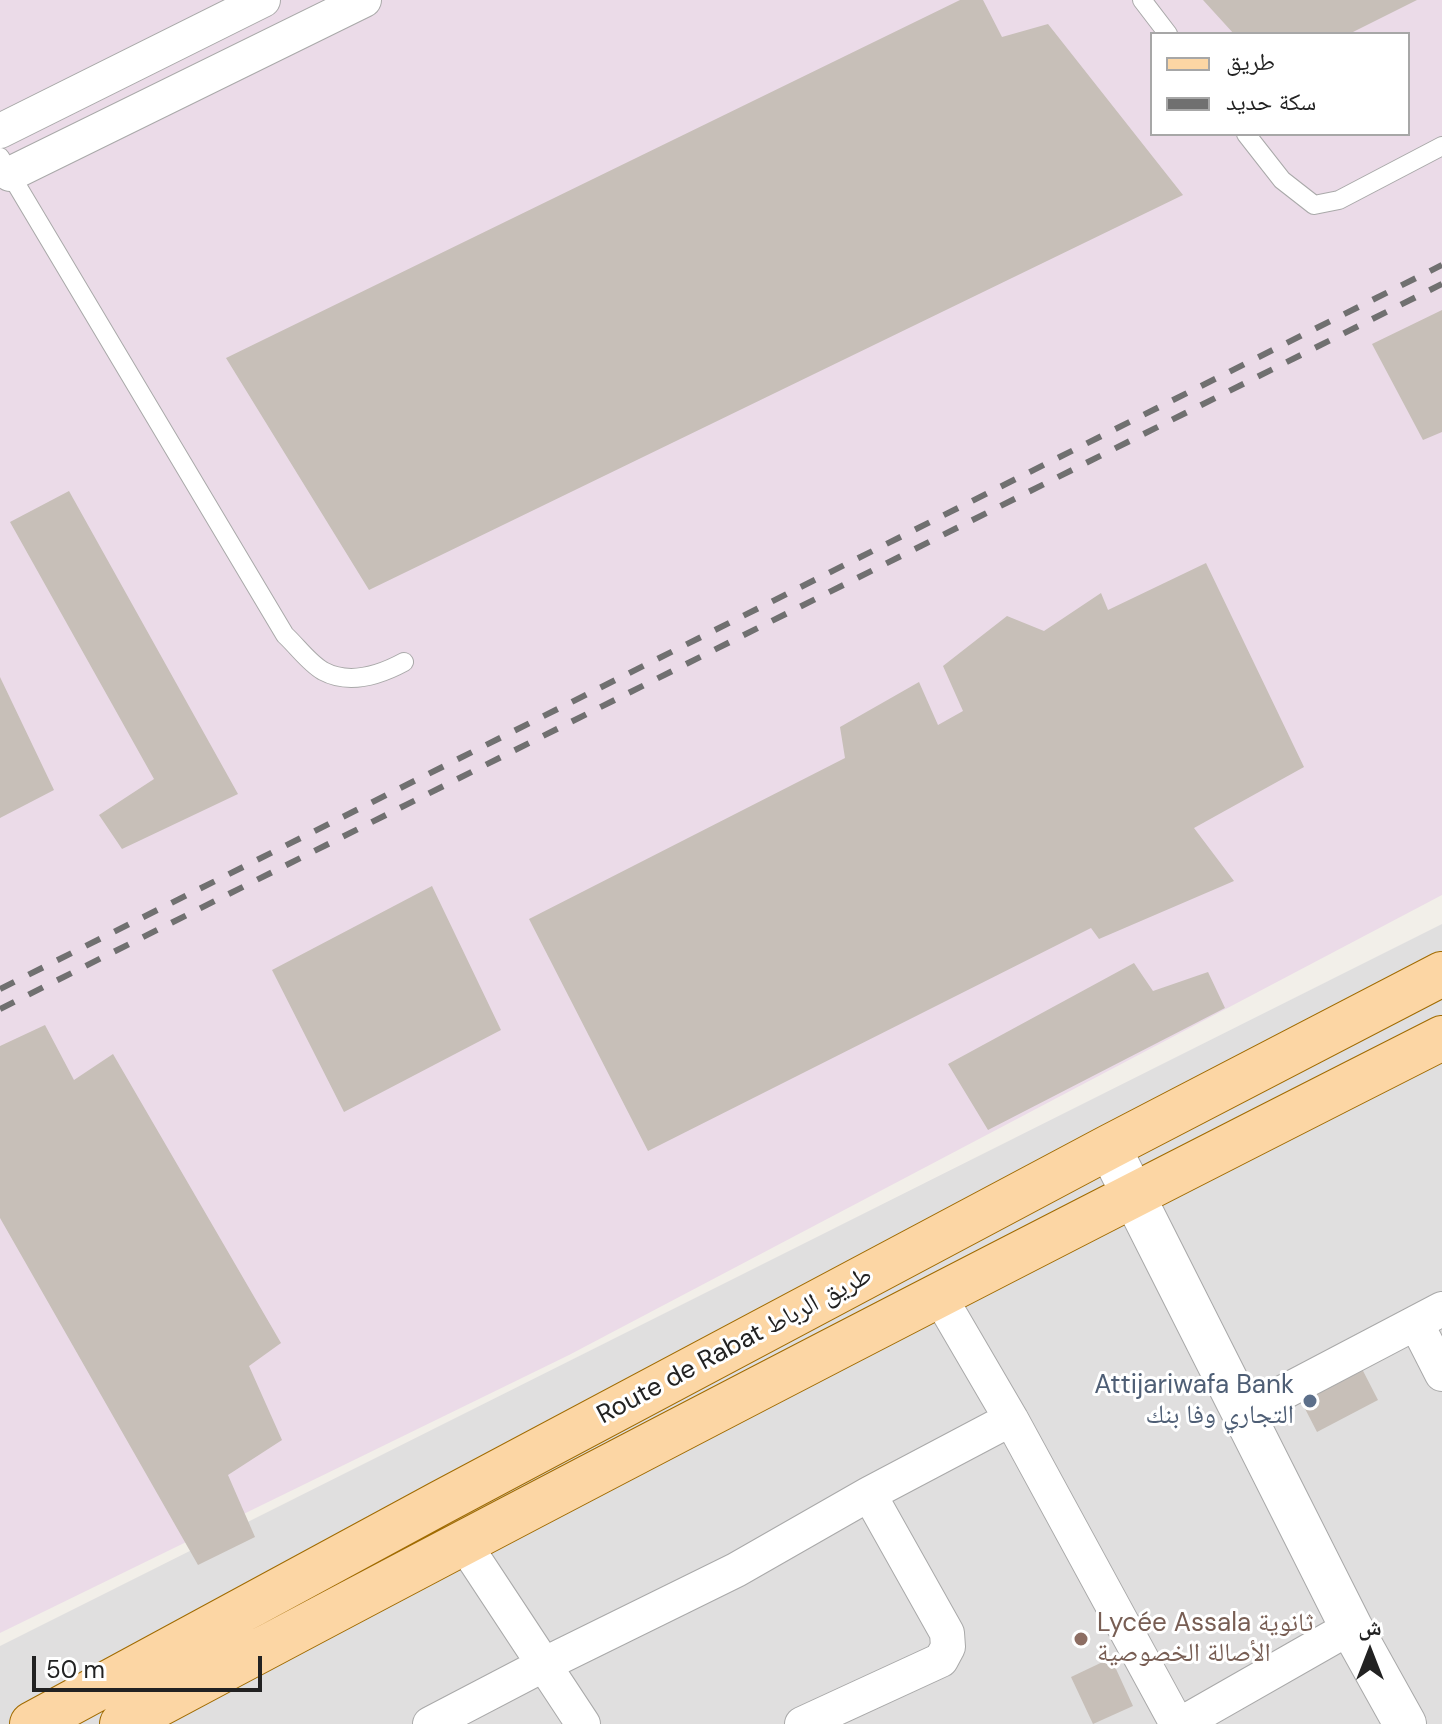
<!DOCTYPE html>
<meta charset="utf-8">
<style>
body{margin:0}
#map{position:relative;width:1442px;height:1724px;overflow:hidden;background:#f2efe9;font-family:"DM Sans","Noto Naskh Arabic",sans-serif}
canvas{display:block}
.legend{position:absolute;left:1150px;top:32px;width:260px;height:104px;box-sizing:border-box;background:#fff;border:2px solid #a7a7a7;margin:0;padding:10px 14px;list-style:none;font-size:24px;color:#222}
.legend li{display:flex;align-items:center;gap:16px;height:40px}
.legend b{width:40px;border:2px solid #a7a7a7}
.north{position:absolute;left:1330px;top:1612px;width:80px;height:80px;-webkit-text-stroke:6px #fff;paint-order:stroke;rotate:0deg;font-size:22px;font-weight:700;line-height:32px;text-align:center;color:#222}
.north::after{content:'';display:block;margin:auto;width:28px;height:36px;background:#222;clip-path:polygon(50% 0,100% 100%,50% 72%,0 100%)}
.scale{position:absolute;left:32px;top:1656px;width:230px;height:36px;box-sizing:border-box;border:4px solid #222;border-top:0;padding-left:10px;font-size:24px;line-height:28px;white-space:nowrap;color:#222;-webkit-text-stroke:6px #fff;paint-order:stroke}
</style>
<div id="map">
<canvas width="1442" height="1724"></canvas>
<ul class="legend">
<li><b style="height:10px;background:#fcd6a4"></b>طريق</li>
<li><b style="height:10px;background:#707070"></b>سكة حديد</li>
</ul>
<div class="north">ش</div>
<div class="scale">50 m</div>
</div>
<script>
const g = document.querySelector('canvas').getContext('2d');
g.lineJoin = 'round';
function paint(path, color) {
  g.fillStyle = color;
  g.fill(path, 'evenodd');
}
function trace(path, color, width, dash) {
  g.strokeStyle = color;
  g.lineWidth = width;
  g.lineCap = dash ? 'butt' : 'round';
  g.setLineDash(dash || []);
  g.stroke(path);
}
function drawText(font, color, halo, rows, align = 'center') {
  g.font = font + ' "DM Sans","Noto Naskh Arabic",sans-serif';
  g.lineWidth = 6;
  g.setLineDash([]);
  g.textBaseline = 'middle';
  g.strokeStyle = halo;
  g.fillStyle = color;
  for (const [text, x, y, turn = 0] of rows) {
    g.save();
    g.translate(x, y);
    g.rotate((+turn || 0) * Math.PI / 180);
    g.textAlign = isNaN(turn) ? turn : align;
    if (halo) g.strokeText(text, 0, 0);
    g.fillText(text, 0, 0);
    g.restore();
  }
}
paint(new Path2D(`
 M1442,924V1724H0V1646Z`), '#e0dfdf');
paint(new Path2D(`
 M0,0H1442V895L569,1355L0,1633ZM1152,34H1408V134H1152Z`), '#ebdbe8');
paint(new Path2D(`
 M960,0H983L1002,37L1048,24L1183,195L369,590L226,358Z
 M1203,0H1417L1349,34H1234Z
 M1442,310V432L1423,440L1372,344Z
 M69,491L238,794L122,849L99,815L154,779L10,522Z
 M1206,563L1304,767L1194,828L1234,881L1099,939L1091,928L648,1151L529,919L845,758L840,727L919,682L938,725L963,711L943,666L1007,616L1044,631L1101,593L1108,610Z
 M0,677L54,790L0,818Z
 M432,886L501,1030L344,1112L272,970Z
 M1134,963L1153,991L1208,972L1225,1008L988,1130L948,1064Z
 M45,1025L74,1080L113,1054L281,1343L249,1366L282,1440L228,1475L255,1537L198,1565L0,1218V1046Z
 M1360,1365L1378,1400L1317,1432L1299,1397Z
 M1111,1658L1133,1706L1093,1724L1071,1677Z`), '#c7bfb8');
const service = new Path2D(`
 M1142,0L1168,34
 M1246,134L1282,180L1314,205L1339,200L1442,146
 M0,157L285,635C297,646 309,663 323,671C349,685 380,675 404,662`);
const minor = new Path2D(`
 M0,131L263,0
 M10,174L364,0
 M938,1294L1011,1419L1177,1724
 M1416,1323L1442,1374
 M1244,1413L1442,1309
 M463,1542L583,1724
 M430,1724L543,1665L736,1570L869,1494L1011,1419
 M802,1724L941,1660L948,1647L947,1633L869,1494
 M1181,1724L1351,1627`);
const tertiary = new Path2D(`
 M1109,1147L1351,1627L1405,1724`);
const primary = new Path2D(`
 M32,1724L440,1503L1109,1147L1442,974
 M122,1724C559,1490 1000,1262 1442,1038`);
trace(service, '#a9a9a9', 20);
trace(minor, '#a9a9a9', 36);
trace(tertiary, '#a9a9a9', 44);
trace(primary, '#a06b00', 46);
trace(service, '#fff', 18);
trace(minor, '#fff', 34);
trace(tertiary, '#fff', 42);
trace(primary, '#fcd6a4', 44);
trace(new Path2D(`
 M0,989L1442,265
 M0,1009L1442,284`), '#707070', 6, [16, 16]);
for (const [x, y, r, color] of [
 [1310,1401,8,"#5c6f8a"],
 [1081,1639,8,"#8d6e63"]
]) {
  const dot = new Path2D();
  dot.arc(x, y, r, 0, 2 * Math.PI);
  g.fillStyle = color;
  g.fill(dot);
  trace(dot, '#fff', 3);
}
drawText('26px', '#222', '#fff', [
 ["Route de Rabat طريق الرباط",735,1346,-28]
]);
drawText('26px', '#4e5e75', '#fff', [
 ["Attijariwafa Bank",1294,1386],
 ["التجاري وفا بنك",1294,1416]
], 'right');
drawText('26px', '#785e54', '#fff', [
 ["Lycée Assala ثانوية",1097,1624],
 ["الأصالة الخصوصية",1097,1654]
], 'left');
</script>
